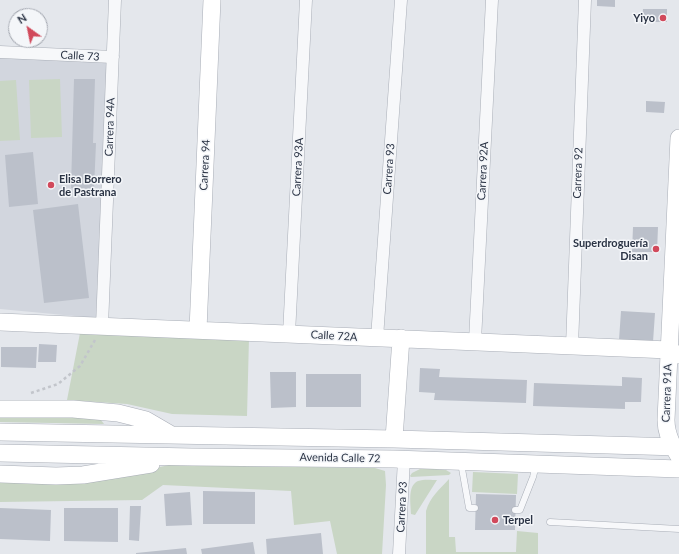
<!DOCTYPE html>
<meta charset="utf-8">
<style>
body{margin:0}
#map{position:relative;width:679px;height:554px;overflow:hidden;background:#e4e7ec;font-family:Lato,sans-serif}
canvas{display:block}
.north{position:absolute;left:8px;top:8px;width:40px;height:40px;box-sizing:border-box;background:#f4f6f9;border:1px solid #a4a8b1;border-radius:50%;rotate:327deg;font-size:11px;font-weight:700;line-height:16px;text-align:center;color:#2b3445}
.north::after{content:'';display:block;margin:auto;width:14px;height:18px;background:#d1495b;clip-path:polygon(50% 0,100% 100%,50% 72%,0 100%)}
</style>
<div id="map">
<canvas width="679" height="554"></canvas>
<div class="north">N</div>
</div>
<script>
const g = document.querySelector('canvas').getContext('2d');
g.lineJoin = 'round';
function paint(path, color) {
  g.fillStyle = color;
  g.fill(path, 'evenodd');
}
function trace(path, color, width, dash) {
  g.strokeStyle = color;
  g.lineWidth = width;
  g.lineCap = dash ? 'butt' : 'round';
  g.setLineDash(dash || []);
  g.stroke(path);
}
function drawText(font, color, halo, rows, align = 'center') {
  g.font = font + ' Lato,sans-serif';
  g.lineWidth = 3;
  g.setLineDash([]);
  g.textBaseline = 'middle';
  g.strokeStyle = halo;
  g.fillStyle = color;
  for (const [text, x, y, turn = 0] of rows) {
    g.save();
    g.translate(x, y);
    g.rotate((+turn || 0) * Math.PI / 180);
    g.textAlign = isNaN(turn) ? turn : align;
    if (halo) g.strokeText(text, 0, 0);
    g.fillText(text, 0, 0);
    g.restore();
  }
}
paint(new Path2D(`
 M0,57L108,62L96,318L0,309Z`), '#d2d6de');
paint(new Path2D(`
 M60,79L62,137L31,138L29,80Z
 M16,80L20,140L0,141V81Z
 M80,333L249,338L247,416L172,414L127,404L67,400Z
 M0,417H80L101,420L104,424L0,422Z
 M169,465L375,468L385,471L386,485L382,554H337L330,521L294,525L291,491L163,485L142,500L0,502V483L91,482Z
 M422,468L446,470L451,473L449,475L411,477L410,476L412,473Z
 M473,472L518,474L517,494L472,492Z
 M449,479V537H455L456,552H516L517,531L538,533V554H426V511C430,497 440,489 449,479Z
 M437,480L415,515L411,514C411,504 407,486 418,481C424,479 432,480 437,480Z`), '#c9d6c5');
paint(new Path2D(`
 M597,0H615V7L597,6Z
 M643,9H667V22H642Z
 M74,79H95L93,143H96L94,189L71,188Z
 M646,101L665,102L664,113L646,112Z
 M33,152L38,204L9,207L5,155Z
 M78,204L89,298L44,303L33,210Z
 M633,227H658L657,252H632Z
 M621,311L655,313L653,342L619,340Z
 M39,344L57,345L56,362H38Z
 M1,347H37L36,368L1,367Z
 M420,368L440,369L439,377L527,380L526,403L434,400L435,393L419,392Z
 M270,372H296V407L271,408Z
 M306,374H361V407H306Z
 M622,377L642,378L641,402H625V409L533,406L534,383L622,386Z
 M203,491L255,492V524H203Z
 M190,492L192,525L166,526L164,494Z
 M476,494L516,495L515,530H475Z
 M130,506H141L139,541L129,540Z
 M0,508L51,510L50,541L0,539Z
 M64,508H118V542L64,541Z
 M321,533L323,554H267L266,539Z
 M253,542L255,554H202L201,549Z
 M186,548L187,554H136V553Z`), '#bbc0ca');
const lane = new Path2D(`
 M461,463L469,508H475
 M515,510H520L533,477L536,465
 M550,522L679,529`);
const street = new Path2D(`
 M0,52L113,57
 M102,326L115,0
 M289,334L306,0
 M377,338L401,0
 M475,341L492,0
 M572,346L585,0
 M399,554L404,459`);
const secondary = new Path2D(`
 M0,322L669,350L679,355
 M198,330L212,0
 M0,409H73L118,413L146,420L170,434
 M0,432L394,439L679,447
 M394,439L401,338
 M0,453L192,457L394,459L679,469
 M678,455C671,444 666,433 666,420L679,138
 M0,474L56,476L83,475L151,464`);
trace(lane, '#a9aeb7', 7);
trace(street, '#a9aeb7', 13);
trace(secondary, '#a9aeb7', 18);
trace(new Path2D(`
 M31,393L58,384L80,366L95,340`), '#c2c5cb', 2.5, [3, 3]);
trace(lane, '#f7f8fa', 6);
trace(street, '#f7f8fa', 12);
trace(secondary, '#fff', 17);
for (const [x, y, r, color] of [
 [663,18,4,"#d1495b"],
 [51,185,4,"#d1495b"],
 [656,249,4,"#d1495b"],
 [495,520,4,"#d1495b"]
]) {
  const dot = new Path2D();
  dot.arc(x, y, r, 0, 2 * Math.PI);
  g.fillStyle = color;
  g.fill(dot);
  trace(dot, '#f4f6f9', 1.5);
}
drawText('bold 11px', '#2b3445', '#f4f6f9', [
 ["Yiyo",655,18],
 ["Elisa Borrero",59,179,"left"],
 ["de Pastrana",59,192,"left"],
 ["Superdroguería",648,243],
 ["Disan",648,256],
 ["Terpel",503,520,"left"]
], 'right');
drawText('11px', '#2b3445', '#f4f6f9', [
 ["Calle 73",80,56,3],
 ["Carrera 94A",110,127,-88],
 ["Carrera 94",205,165,-87],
 ["Carrera 93A",298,167,-87],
 ["Carrera 93",389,169,-86],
 ["Carrera 92A",483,171,-87],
 ["Carrera 92",578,173,-88],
 ["Calle 72A",334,336,3],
 ["Carrera 91A",667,393,-88],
 ["Avenida Calle 72",340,458,1],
 ["Carrera 93",402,507,-87]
]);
</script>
